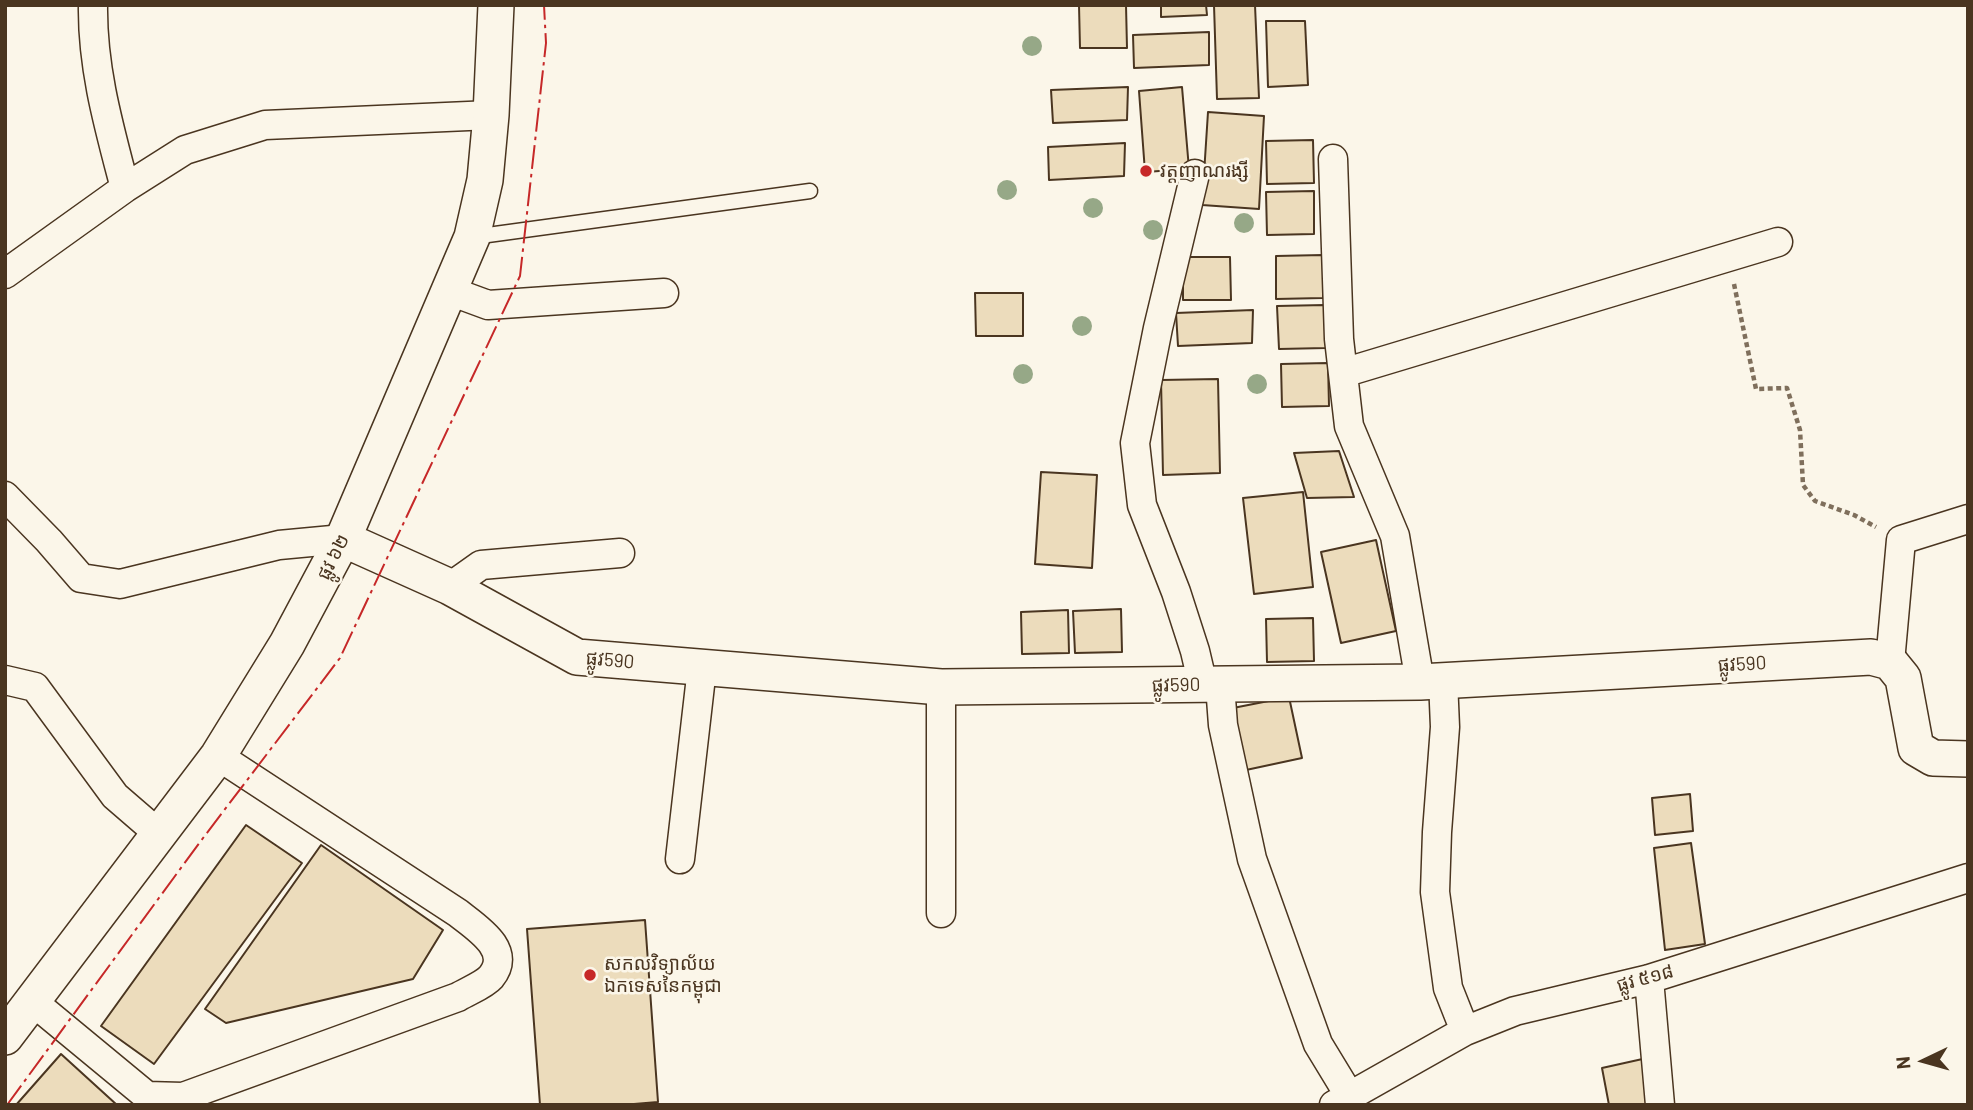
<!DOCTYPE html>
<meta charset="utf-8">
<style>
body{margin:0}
#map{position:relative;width:1973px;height:1110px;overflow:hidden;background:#fbf6e9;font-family:Barlow,sans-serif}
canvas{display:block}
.frame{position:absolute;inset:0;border:7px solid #4a3520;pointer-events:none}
.north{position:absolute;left:1889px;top:1026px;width:70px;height:70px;-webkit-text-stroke:5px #fbf6e9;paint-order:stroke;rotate:265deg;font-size:19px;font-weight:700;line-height:28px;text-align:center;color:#4a3520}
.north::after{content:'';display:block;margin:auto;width:24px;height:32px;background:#4a3520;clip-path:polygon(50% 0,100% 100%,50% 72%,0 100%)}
</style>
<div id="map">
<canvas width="1973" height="1110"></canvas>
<div class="frame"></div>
<div class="north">N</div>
</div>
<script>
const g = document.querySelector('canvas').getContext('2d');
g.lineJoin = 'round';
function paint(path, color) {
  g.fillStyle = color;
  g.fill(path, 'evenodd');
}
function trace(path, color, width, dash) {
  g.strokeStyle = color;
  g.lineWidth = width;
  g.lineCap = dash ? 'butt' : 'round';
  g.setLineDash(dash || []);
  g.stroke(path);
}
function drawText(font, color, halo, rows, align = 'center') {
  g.font = font + ' Barlow,"Noto Sans Khmer",sans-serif';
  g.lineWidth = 5;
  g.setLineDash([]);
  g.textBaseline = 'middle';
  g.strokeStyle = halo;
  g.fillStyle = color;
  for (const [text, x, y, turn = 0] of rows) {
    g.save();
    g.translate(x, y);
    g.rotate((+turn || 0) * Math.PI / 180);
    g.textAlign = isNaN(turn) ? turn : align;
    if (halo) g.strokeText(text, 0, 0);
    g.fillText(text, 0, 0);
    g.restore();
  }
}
const building = new Path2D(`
 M1079,5H1126L1127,48H1080Z
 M1161,5H1206L1207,15L1161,17Z
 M1214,5H1255L1259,98L1217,99Z
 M1266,21H1305L1308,85L1268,87Z
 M1209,32V65L1134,68L1133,35Z
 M1128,87L1127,120L1053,123L1051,90Z
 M1182,87L1189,169L1145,172L1139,91Z
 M1208,112L1264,116L1259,209L1202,205Z
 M1313,140L1314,183L1267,184L1266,141Z
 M1125,143L1124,176L1049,180L1048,147Z
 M1314,191V234L1267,235L1266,192Z
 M1323,255V298L1276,299V256Z
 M1183,257H1230L1231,300H1183Z
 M975,293H1023V336H976Z
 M1325,305L1326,348L1279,349L1277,306Z
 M1253,310L1252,343L1178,346L1176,313Z
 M1328,363L1329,406L1282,407L1281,364Z
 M1218,379L1220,473L1163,475L1161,380Z
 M1339,451L1354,497L1307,498L1294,453Z
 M1041,472L1097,475L1092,568L1035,564Z
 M1303,492L1313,587L1254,594L1243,498Z
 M1376,540L1396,631L1341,643L1321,552Z
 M1121,609L1122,652L1075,653L1073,611Z
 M1068,610L1069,653L1022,654L1021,612Z
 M1313,618L1314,661L1267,662L1266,619Z
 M1289,697L1302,758L1246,770L1233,708Z
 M1690,794L1693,831L1655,835L1652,798Z
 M246,825L302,863L154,1064L101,1026Z
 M1691,843L1705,944L1665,950L1654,848Z
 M321,845L443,930L413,979L226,1023L205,1009Z
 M645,920L658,1102L622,1105H540L527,929Z
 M61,1054L117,1105H16Z
 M1647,1058L1657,1102L1643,1105H1609L1602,1068Z`);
paint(building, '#ecdcbc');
trace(building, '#4a3520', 2);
const service = new Path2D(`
 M473,237L810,191`);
const minor = new Path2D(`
 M93,5C92,68 109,127 125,188
 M1333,159L1339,339L1349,426L1395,536L1420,682
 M1195,174L1158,328L1135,443L1142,505L1176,592L1195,651L1203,685
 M5,274L125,188L185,150L265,125L491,115
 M450,291L488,305L664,293
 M1343,373L1778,242
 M5,496L49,541L81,578L120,584L279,545L343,539
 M450,587L481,565L620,553
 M1890,662L1901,540L1968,519
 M5,680L35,687L115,796L159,834
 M1443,680L1445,727L1437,832L1435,892L1448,988L1465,1031
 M1220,685L1223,725L1252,859L1318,1044L1349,1095
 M941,687V913
 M680,859L702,668
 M1649,979L1660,1105
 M32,1001L147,1096L183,1097L458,997C468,991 484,985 491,977C513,950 477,928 458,913L218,756
 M1334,1105L1465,1031L1515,1011L1649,979L1968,878`);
const tertiary = new Path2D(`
 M343,539L450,587L577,657L941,687L1420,682L1871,657L1890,662L1903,678L1916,748L1933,758L1968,759
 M5,1037L218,756L287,644L343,539L472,237L485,180L491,115L496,5`);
trace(service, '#4a3520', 17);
trace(minor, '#4a3520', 31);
trace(tertiary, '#4a3520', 38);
trace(new Path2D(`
 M1734,284L1756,389L1787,388L1800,430L1803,485L1815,501L1854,515L1876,527`), '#7f6f5c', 4.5, [5, 3.5]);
trace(service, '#fbf6e9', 14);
trace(minor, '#fbf6e9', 28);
trace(tertiary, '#fbf6e9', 35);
trace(new Path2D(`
 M7,1105L200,842L340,658L520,276L546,43L544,5`), '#c62828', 2, [24, 5, 3.5, 5]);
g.fillStyle = '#96a887';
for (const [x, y] of [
 [1032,46],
 [1007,190],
 [1093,208],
 [1244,223],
 [1153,230],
 [1082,326],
 [1023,374],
 [1257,384]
]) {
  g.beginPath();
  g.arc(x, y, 10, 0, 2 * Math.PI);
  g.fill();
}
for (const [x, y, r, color] of [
 [1146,171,7,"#c62828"],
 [590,975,7,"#c62828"]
]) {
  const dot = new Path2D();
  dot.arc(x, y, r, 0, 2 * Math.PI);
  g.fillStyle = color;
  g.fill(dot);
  trace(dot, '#fbf6e9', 2.5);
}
drawText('19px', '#4a3520', '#fbf6e9', [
 ["វត្តញាណរង្សី",1160,171],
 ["សកលវិទ្យាល័យ",604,964],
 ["ឯកទេសនៃកម្ពុជា",604,986]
], 'left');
drawText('19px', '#4a3520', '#fbf6e9', [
 ["ផ្លូវ ៦២",333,557,-63],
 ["ផ្លូវ590",610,660,5],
 ["ផ្លូវ590",1742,664,-3],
 ["ផ្លូវ590",1176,685,-1],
 ["ផ្លូវ ៥១៨",1645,978,-15]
]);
</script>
